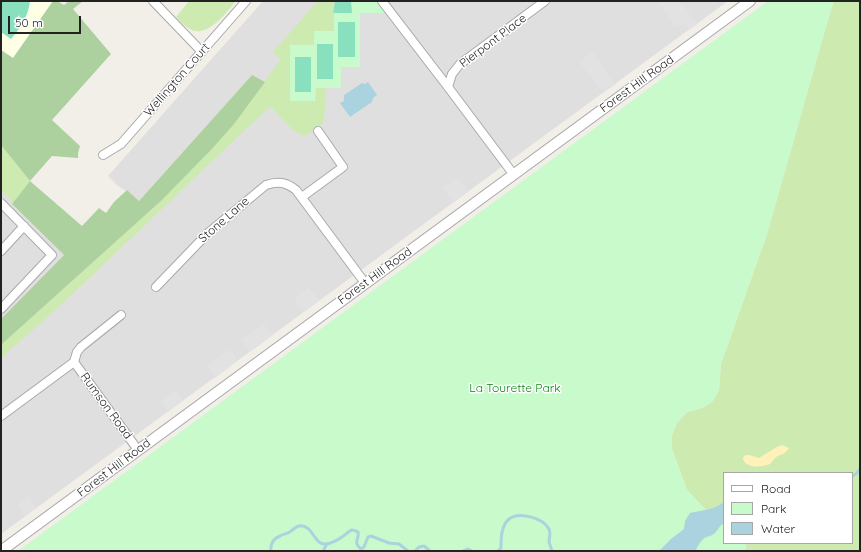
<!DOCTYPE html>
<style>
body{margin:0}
#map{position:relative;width:861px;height:552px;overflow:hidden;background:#f2efe9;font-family:Quicksand,sans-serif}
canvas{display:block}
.frame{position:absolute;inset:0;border:2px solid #222;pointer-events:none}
.legend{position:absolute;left:723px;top:472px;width:130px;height:72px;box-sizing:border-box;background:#fff;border:1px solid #a7a7a7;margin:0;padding:5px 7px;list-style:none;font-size:12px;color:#222}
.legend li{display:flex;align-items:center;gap:8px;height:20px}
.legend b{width:20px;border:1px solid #a7a7a7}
.scale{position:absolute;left:8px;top:16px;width:73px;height:18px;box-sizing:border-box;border:2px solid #222;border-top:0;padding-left:5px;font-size:12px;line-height:14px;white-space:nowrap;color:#222;-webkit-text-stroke:3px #fff;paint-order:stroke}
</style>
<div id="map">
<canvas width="861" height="552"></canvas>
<div class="frame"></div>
<ul class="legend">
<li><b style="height:5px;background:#fff"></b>Road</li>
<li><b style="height:11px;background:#c8facc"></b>Park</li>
<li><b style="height:11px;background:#aad3df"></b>Water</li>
</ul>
<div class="scale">50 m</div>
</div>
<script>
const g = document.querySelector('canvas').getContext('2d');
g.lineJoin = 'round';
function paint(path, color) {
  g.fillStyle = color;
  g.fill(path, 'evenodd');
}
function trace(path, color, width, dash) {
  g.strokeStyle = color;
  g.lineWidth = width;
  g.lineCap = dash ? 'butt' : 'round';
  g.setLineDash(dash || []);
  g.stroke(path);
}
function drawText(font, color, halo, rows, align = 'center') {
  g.font = font + ' Quicksand,sans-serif';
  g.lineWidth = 3;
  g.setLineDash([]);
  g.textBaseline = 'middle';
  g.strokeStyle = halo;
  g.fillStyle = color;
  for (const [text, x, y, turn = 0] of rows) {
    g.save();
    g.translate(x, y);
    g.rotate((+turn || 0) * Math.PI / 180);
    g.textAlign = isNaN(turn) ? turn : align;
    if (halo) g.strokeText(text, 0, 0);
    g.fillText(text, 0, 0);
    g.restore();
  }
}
paint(new Path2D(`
 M263,1H728L1,534V345L162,200L211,150L252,75L139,201L127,190L126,191L118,186L108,176Z
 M1,145L30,181L12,204L64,255L1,319Z`), '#e0dfdf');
paint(new Path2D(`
 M1,1H53L13,58L1,50Z`), '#ffffe5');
paint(new Path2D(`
 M189,1H236C226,13 207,39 190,29C184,26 180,21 176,17Z
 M318,1H335L333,12L334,13V31L314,45H290L315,88H326L324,122L306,135H301L292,129L272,108H268L62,304L1,358V345L162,200L211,150L234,124L281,59L273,52Z
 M834,1H860V551H746V543H852V473H724V520L706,510L687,490L672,449V435L677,423L687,412L702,408L712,402L719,390L721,364L767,234L831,9Z
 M1,145L30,181L12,204L10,202L12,200L1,190Z`), '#cdebb0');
paint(new Path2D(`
 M53,1H57L64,5L69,1H83L73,9L111,54L52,120L80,146L78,153V158L52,156L30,181L82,226L99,208L106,213L114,202L127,190L139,201L252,75L265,82L234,124L211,150L162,200L1,345V319L64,255L12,204L30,181L1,145V50L13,58Z`), '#add19e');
paint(new Path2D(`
 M782,445L789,448C786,454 781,454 776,457C774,459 772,462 770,464C762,468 744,468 743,458L745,455H749L759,458L777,447Z`), '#fff1ba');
paint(new Path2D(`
 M335,1H377L386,13H360V67H341V88H316L315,101H290V45H314V31H334V13H333Z
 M768,1H834L831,9L767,234L721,364L719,390L712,402L702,408L687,412L677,423L672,435V449L687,490L706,510L724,520V543H746V551H18Z`), '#c8facc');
paint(new Path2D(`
 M1,1H30C28,17 21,27 11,39L1,32Z
 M335,1H351L352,13H333Z
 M338,22H355V57H338Z
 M317,44H333V79H317Z
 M295,57H311V92H295Z`), '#88e0be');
paint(new Path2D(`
 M657,1H680L697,24L689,30L684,24L676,27L660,5L661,3Z
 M592,51L616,84L607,90L606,88L602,91L579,62Z
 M457,177L468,192L453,203L443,188Z
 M309,287L317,298L321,299L304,312L294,298Z
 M264,324L273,335L250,352L241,340Z
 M230,349L237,359L236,362L215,378L207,366Z
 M175,390L183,401L168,412L160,401Z
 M28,496L37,508L25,516L17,505Z`), '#e2e2e2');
paint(new Path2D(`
 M368,82L377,95L373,98L372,102L350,117L340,103L344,101V95L362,83L365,84Z
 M724,502V523C719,526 719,529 715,533C712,536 709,536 706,537C701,540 698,545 696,550L659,551L671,539L684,529L685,521L690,513C702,510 714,510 724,502Z`), '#aad3df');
trace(new Path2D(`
 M852,476L856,474L860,469
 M271,551C270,544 273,539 280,536C283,534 288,534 291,531C294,529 295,527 299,526C313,524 314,545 325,544C330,544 338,540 342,537C345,535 349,531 352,530C355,530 356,531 358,532C360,539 352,542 361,549L364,547L368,537L371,536L389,543L399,544L408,551
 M323,551L327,544
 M415,551L419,547L424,546L430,551
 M463,551L468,549L472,551
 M498,551L501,548C501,539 501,526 509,519C519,511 543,518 549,529C551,534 549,538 549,542C550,545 551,548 552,551`), '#aad3df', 3);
const minor = new Path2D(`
 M153,1L202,52
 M382,1L448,87L514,175
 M448,87L452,74L460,64L545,1
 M103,155L121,144L246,1
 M302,197L343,167L318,131
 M1,203L52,255L1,309
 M1,251L24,226
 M156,287L208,233L266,185C278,181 286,182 296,190L365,283
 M74,362L138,450
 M1,416L74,362L77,352L81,347L121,315`);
const tertiary = new Path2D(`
 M1,551L750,1`);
trace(minor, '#a9a9a9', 10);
trace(tertiary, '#a9a9a9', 12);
trace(minor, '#fff', 8);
trace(tertiary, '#fff', 10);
drawText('12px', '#222', '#fff', [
 ["Pierpont Place",493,41,-37],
 ["Wellington Court",177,80,-49],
 ["Forest Hill Road",637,84,-36],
 ["Stone Lane",224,220,-41],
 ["Forest Hill Road",375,276,-36],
 ["Rumson Road",106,406,54],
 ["Forest Hill Road",114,468,-37]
]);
drawText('12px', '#0c8416', '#fff', [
 ["La Tourette Park",515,388]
]);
</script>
